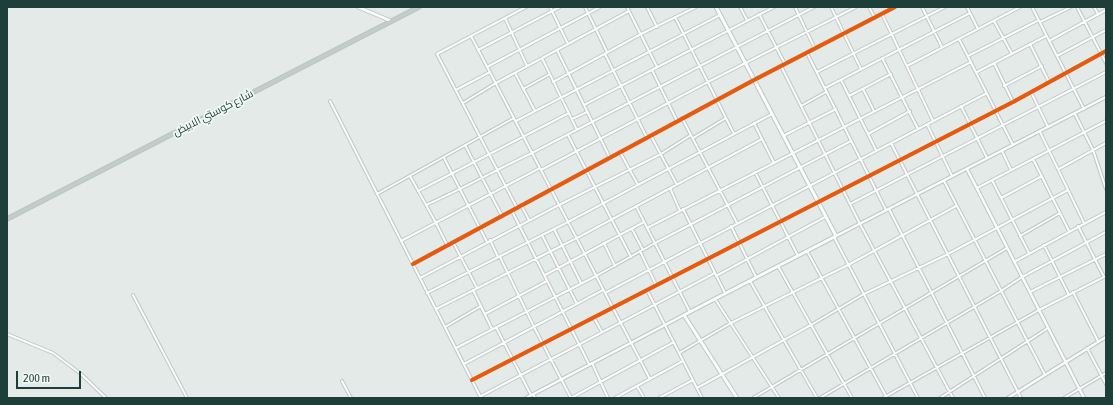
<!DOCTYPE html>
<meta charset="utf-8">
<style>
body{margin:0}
#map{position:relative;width:1113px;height:405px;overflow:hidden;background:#e3eae7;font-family:"Asap Condensed",sans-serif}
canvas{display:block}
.frame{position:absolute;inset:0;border:8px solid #1e3f39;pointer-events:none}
.scale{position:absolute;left:16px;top:371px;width:65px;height:18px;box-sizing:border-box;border:2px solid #1e3f39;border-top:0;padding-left:5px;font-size:12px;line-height:14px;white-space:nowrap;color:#1e3f39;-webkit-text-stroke:3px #f1f9f5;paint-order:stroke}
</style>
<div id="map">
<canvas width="1113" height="405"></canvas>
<div class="frame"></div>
<div class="scale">200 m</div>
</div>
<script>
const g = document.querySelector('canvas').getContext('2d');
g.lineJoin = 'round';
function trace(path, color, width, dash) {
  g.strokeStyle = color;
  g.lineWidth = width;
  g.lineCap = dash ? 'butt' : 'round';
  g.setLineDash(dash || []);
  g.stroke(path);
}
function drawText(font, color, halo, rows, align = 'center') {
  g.font = font + ' "Asap Condensed",Cairo,sans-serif';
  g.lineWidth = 3.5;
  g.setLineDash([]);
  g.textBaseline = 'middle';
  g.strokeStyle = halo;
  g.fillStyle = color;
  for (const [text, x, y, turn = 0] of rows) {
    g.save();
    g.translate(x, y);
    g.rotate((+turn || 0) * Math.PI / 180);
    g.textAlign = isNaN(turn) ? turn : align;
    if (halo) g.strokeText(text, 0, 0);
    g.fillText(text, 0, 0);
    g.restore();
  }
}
const minor = new Path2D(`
 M550,7L568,44
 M585,7L607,52
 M627,7L657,67
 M647,7L657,27
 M740,7L747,20
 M795,7L815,49
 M831,7L861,69
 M869,7L875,18
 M922,7L942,47
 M967,7L978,29
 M1032,7L1084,109
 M1077,7L1106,63
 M1094,7L1098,14
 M759,14L785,64
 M882,14L933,121
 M675,17L734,134
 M505,18L527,66
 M994,21L1012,54
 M1040,22L1071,7
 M471,36L650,379
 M959,39L1013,145
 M1049,41L1106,10
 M1030,44L1049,82
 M478,50L560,7
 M557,50L610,158
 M807,53L886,210
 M605,54L647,138
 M968,56L1039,20
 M1057,56L1106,30
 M542,58L577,130
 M882,58L918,129
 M994,63L1013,102
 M781,66L860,224L953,398
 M907,66L1020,7
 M487,67L600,7
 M652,70L677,121
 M817,72L945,7
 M977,72L1046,36
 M515,73L535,111
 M841,80L876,150
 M553,82L641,34L696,7
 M1004,86L1042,66
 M825,88L970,13
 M523,89L550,74
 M863,89L874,111
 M456,90L490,72
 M1031,92L1048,127
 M849,96L891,74
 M330,101L481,398
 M463,103L496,83L629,11
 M584,105L774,7
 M801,106L826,92
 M961,106L987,158
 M1075,114L1093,150L1106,189
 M682,118L737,223
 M572,119L587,112
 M516,121L720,15
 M754,123L774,163
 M927,124L952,176
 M1040,132L1084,223
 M868,134L910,111
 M568,135L631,257
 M651,136L677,185
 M783,136L836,109
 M693,138L726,118
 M891,143L1021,398
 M465,145L502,216
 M1002,151L1011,170
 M620,152L638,185
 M444,158L487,242
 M1033,159L1069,231
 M1059,169L1106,143
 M541,170L708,82L856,7
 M755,172L798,256
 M410,176L436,223L447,245
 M992,180L1029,253
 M944,181L1045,375
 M670,188L680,211
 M977,188L1106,121
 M418,191L569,113
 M377,194L514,118
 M1001,198L1042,176
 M850,204L1106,72
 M426,205C462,189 496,170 532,153L814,7
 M521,205L529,220
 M636,206L690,312
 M517,208L437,54L526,7
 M683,209L725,293
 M889,209L985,398
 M512,211L589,364
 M731,226L756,277
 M1078,226L1104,277
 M647,228L971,62
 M554,229L581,283
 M632,229L643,250
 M542,235L577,304
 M1020,236L1060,213
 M834,237L918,398
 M490,240L498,257
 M401,241L540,168
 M453,242L477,288
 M604,243L615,266
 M1044,245L1069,295
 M640,251L656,285
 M807,251L887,398
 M500,257L534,327L571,398
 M1014,262L1106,212
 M778,266L852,398
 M545,275L644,222
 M716,276L825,217
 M420,278L559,205L661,154L691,135
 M750,281L817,398
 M473,290L492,329
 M647,290L702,398
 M1030,292L1106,254
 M1073,292L1098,341
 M427,293L568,222L772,114
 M605,293L987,93
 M133,295L187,398
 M715,299L779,398
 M436,309L577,238L762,139
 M485,314L547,281
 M594,318L602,332
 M445,327L481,306
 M496,327L531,395
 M7,334L53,353L81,374L106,398
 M456,348L596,276L655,243L851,141
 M1087,348L1106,384
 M679,353L731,323L848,265L956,206
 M592,363L608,398
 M464,364L603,290
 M472,380L1013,102L1106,51
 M342,381L351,398
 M637,386L644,398
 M697,388L811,325L864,294L948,254L1068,190
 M533,394L535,398
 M481,396L715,273
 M571,398L674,342
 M615,398L683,361
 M659,398L693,380
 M753,398L1007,248
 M820,398L1001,291L1022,277L1106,232
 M883,398L1039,310L1106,276
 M940,398L1048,328
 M1064,398L1106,373`);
const tertiary = new Path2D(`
 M358,7L391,21
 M967,169L1084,398
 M836,236L1106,97
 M413,264L754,80L895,7
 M526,398L684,315
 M1008,398L1106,337`);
const secondary = new Path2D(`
 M716,7L836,236L684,315L737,398`);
const trunk = new Path2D(`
 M7,219L419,7`);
trace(minor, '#c0c7c4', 4);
trace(tertiary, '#c0c7c4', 4.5);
trace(secondary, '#bec8c5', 5);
trace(trunk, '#bbc6c3', 5.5);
trace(minor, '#fbfcfb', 2);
trace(tertiary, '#fbfcfb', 2.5);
trace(secondary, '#fbfcfb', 3);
trace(trunk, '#c2cccb', 3.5);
trace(new Path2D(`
 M413,264L754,80L895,7
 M472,380L1013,102L1106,51`), '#e8590c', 4);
drawText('11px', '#1e3f39', '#f1f9f5', [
 ["شارع كوستي الابيض",213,113,-27]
]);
</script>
